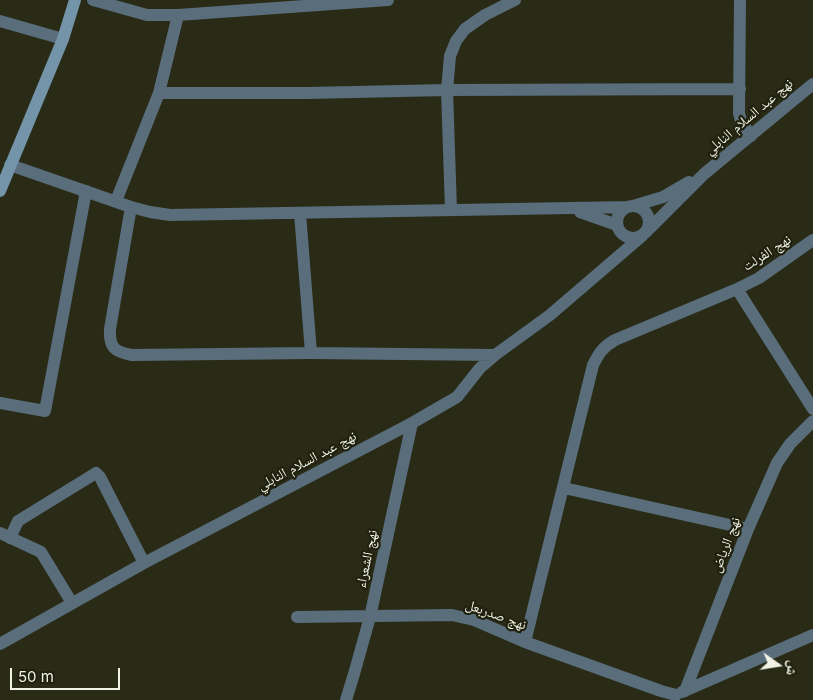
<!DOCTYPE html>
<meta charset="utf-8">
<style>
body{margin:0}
#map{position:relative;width:813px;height:700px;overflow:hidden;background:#292b17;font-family:Inter,"Noto Naskh Arabic",sans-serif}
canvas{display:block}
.north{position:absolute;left:753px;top:640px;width:50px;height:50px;-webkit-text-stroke:4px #20210e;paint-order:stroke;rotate:103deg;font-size:14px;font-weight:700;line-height:20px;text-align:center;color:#f0f2e5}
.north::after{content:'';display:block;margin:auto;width:18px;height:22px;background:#f0f2e5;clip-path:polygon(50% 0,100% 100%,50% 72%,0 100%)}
.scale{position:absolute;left:10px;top:668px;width:110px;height:22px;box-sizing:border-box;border:2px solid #f0f2e5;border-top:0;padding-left:6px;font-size:15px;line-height:18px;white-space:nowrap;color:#f0f2e5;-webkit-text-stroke:4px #20210e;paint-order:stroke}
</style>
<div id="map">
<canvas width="813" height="700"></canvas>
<div class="north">ش</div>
<div class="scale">50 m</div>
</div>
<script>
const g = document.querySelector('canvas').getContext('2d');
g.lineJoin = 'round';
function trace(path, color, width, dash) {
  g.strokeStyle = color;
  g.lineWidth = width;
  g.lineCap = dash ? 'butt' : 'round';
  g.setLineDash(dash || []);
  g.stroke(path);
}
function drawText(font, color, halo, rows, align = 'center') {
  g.font = font + ' Inter,"Noto Naskh Arabic",sans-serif';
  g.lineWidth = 4.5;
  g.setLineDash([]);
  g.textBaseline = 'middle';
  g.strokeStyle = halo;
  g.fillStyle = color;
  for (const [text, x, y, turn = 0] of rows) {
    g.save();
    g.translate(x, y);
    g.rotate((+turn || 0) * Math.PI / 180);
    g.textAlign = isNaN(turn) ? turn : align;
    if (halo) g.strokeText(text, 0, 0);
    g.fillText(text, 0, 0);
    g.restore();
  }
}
trace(new Path2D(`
 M93,0L147,15H178L388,0
 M740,0L739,113L741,121L751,136
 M0,21L63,39
 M159,93H307L447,90L740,89
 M10,165L131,207L150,212L170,215L628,207
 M116,201L159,93L178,15
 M617 222a16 16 0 1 1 32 0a16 16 0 1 1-32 0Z
 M633,206L663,197L689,182
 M131,207L110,329C109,347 114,352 132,355L311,353L495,355
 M451,210L447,90L450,56L456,41L465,29L485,15L515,0
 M580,212L617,225
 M300,213L311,353
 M645,233L704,174L813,84
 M737,289L813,409
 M0,403L45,411L86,191
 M564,488L748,529
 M0,533L41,552L72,603
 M10,538L18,521L96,473L100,477L144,563
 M297,617L452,615L474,620L525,642L661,691L676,695
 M525,642L593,365C599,353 603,347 615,340L737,289L759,278L813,240
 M0,644L144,563L412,423L457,397L480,368L495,355L550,315L642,236
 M685,691L748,529L777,463L790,444L813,421
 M682,692L813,635
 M346,700L354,674L370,617L412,423`), '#596d7b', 12);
trace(new Path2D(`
 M0,191L63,39L75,0`), '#7394a9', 12);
drawText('14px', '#f0f2e5', '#20210e', [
 ["نهج عبد السلام النابلي",749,117,-40],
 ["نهج الفرلت",767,253,-33],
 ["نهج عبد السلام النابلي",307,461,-28],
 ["نهج الرياض",726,545,-69],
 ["نهج الشعراء",367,559,-78],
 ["نهج صدربعل",496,615,20]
]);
</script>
